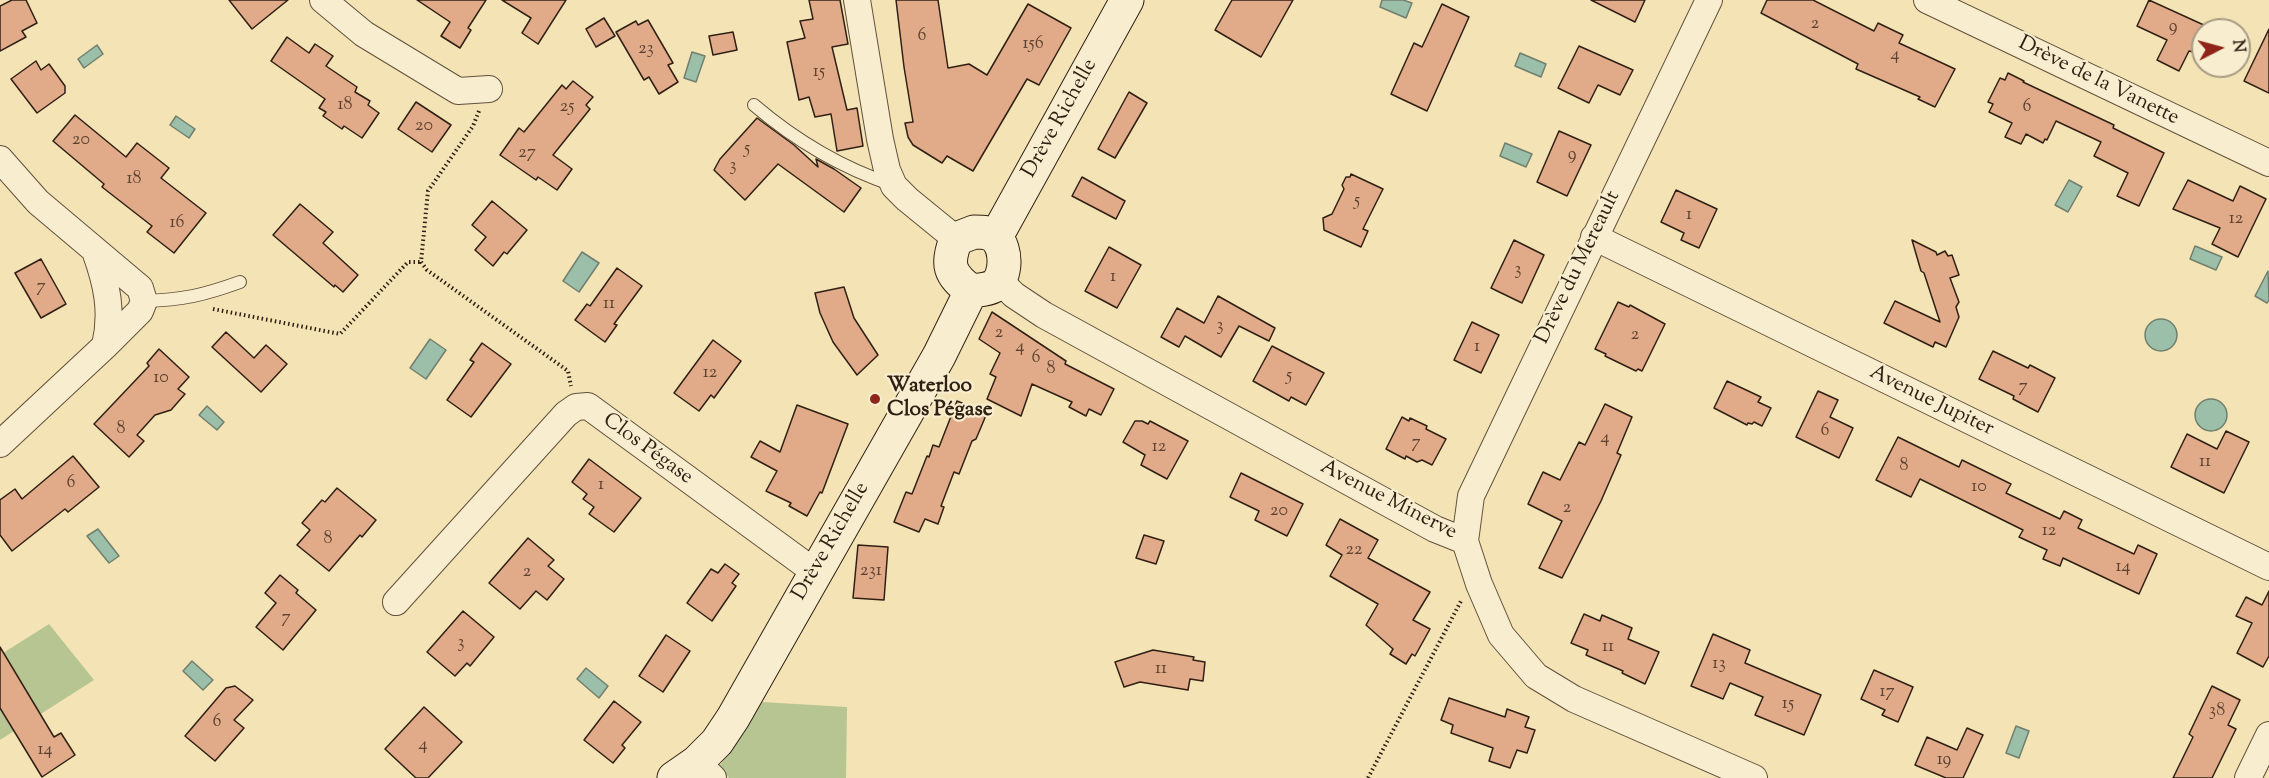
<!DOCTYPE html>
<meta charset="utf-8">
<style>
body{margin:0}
#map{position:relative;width:2269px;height:778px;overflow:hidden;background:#f4e4b5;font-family:"Sorts Mill Goudy",serif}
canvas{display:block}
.north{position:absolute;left:2191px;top:18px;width:60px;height:60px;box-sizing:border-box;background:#f8edcf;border:2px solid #a89b84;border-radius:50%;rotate:84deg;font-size:16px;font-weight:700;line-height:24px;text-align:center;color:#302014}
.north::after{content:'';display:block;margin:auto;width:21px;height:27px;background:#8f2418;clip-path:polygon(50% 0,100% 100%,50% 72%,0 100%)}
</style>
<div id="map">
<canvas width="2269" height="778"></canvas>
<div class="north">N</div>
</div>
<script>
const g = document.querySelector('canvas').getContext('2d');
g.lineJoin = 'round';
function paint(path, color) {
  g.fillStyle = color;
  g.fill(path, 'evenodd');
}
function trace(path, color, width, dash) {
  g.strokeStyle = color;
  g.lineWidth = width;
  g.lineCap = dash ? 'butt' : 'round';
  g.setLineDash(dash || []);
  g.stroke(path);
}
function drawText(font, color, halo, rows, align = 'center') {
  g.font = font + ' "Sorts Mill Goudy",serif';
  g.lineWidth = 4.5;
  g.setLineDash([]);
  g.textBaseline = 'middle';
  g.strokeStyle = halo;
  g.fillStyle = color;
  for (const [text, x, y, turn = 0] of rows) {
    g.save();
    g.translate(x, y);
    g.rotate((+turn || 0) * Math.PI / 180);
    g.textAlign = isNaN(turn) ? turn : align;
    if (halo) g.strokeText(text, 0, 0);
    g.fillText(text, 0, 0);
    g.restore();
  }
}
paint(new Path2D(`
 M49,624L94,680L0,740V655Z
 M762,702L847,707L846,778H729L719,767Z`), '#b6c592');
const water = new Path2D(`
 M1382,0H1403L1412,3L1406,18L1380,7Z
 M97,45L103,54L84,68L78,59Z
 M692,52L705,56L696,82L684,78Z
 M1520,53L1546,64L1541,77L1515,66Z
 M176,116L195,129L189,138L170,125Z
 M1505,143L1532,154L1526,167L1500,156Z
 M2069,180L2082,187L2068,212L2055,205Z
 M2195,246L2222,257L2216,270L2190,259Z
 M582,252L599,263L579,292L563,281Z
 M2268,271L2269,300L2267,303L2255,296Z
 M2145 335a16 16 0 1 1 32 0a16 16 0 1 1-32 0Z
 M430,339L446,350L426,379L410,368Z
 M2195 415a16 16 0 1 1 32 0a16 16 0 1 1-32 0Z
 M207,406L224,422L217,430L199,415Z
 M98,529L119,556L109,563L87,536Z
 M192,661L213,680L203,690L183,671Z
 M586,668L608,686L599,698L577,679Z
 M2016,726L2029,731L2019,758L2006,753Z`);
paint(water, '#9cbfaa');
trace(water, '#717f6e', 1.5);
const building = new Path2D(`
 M12,0H26L37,23L22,31L26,37L0,51V6Z
 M229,0H288L252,29Z
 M417,0H486L468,28L471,30L460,48L441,36L450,22Z
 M502,0H566L538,44L522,33L531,18Z
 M809,0H840L848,44L832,47L847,110L857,108L863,146L837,151L831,114L815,117L809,97L799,100L787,42L805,38L800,21L813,19Z
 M896,0H938L948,68L969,64L987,75L1028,4L1071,28L1039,85L1027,79L973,171L947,156L942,163L913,145L908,137L905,123L913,122L904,67Z
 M1232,0H1293L1261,57L1215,30Z
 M1591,0H1645L1635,22Z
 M1767,0H1813L1874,31L1878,23L1903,35L1899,43L1955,69L1935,107L1918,99L1920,97L1856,69L1858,64L1761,13Z
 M2149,0L2206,26L2193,52L2189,51L2179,71L2157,60L2167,40L2137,26Z
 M1442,4L1469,17L1427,111L1391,94L1414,43L1422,47Z
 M604,18L615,36L596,47L586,29Z
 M648,20L673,63L668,65L678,82L659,94L649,77L644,80L616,32L636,21L638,25Z
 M2269,29V93L2244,81Z
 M733,32L737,50L713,55L709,36Z
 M287,37L309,53L315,44L333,56L326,66L357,87L355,92L370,101L368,105L379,113L362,138L344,126L342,129L323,116L326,112L319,108L325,99L271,61Z
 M1579,46L1633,70L1620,95L1598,85L1589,103L1558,88Z
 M36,61L41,70L49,64L65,86V93L37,113L11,79Z
 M2008,73L2024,81L2023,82L2114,125L2113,128L2164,153L2139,206L2117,196L2128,173L2094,156L2101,142L2056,121L2047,140L2045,139L2043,143L2026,134L2021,144L2005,137L2012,123L1989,112L1993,104L1988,102L2000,78L2005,80Z
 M573,81L593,97L586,105L590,109L553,155L572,169L557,190L538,177L536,180L500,155L519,128L524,132L562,85L566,89Z
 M1129,92L1147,103L1115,158L1098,149Z
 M416,102L451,125L432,152L398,129Z
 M75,115L126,157L137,143L169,168L161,178L206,213L174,253L147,232L152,226L102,187L104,184L53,141Z
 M757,118L794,145L818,167L816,159L834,169L861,188L844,212L778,164L745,200L714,170L720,159Z
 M1559,131L1591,145L1567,196L1537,182Z
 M1351,174L1383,189L1363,229L1368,231L1361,247L1324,230L1323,218L1332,214L1344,189L1342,185L1346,177H1350Z
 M1082,177L1125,201L1116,219L1072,196Z
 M2188,180L2233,201L2240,186L2266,199L2238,257L2212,244L2220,228L2173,209Z
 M1676,190L1717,209L1699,248L1681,240L1684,233L1661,222Z
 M492,201L527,230L507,254L504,252L493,266L475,250L486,237L472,225Z
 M300,204L333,232L323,243L358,275L343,292L335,285L334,287L273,235Z
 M1514,240L1544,255L1522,303L1491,288Z
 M1912,240L1936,252L1937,255L1945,251L1948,256L1952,255L1959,275L1950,278L1959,302L1956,307L1959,317L1946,347L1935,342L1933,347L1884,323L1895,301L1940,322L1924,273L1921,271Z
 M1109,247L1141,265L1117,308L1085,291Z
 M41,259L66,304L41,318L15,273Z
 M617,268L642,286L614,324L617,325L605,342L575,320L587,304L590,306Z
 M844,287L854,318L878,355L857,375L833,342L820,313L815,293Z
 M1218,296L1275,328L1269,341L1239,326L1221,357L1185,336L1179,347L1161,337L1177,308L1204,323Z
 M1618,302L1629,307L1630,305L1665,324L1642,371L1638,369L1636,371L1605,356L1606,354L1595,349Z
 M992,312L1066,361L1065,364L1114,389L1101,415L1089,409L1086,416L1069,407L1072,402L1032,384L1021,416L987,399L996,377L990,374L1000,353L979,339Z
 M1472,322L1499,335L1481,373L1454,360Z
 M226,332L254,358L266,345L287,364L261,392L212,347Z
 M713,340L741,361L714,398L711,395L699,411L674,393Z
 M482,343L511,364L471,417L447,400L474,362L470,360Z
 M1272,346L1324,373L1306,405L1291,397L1289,401L1253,381Z
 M159,349L189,377L178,389L185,394L171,410L155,415L137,435L144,441L129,457L94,424L149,366L147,363Z
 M1993,351L2028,368L2030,365L2055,378L2038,412L2013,399L2014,396L1979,379Z
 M1727,381L1761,397L1758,402L1771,408L1762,426L1754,422L1752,424L1748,423L1747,425L1714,408Z
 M1818,391L1838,400L1830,417L1853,428L1839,458L1796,437Z
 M957,401L987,413L976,439L972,441L959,474L954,472L941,506L944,507L938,524L925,519L919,532L894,522L906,492L912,494L927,456L929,457L933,445L939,447Z
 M1605,404L1632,417L1617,453L1621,455L1601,501L1562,578L1539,568L1562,521L1528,504L1543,472L1560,480L1579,442L1585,445Z
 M797,405L848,424L822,493L820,492L807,516L789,506L791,503L766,491L777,471L751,457L760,441L780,452Z
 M1402,417L1409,421L1410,418L1427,426L1426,429L1446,439L1432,465L1422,460L1417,462L1406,456L1405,459L1386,449Z
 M1135,421H1142L1148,424L1150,421L1188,441L1167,479L1141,465L1145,455L1123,442Z
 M2226,431L2249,442L2224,493L2171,467L2187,434L2217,449Z
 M1898,437L1959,467L1962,460L2011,484L2006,493L2060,519L2064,511L2082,520L2078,528L2134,554L2138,545L2157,554L2139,594L2063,558L2060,566L2043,559L2047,550L2019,537L2023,530L1920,479L1911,497L1876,480Z
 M73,456L99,487L68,512L65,509L12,551L0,535V500L15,489L22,499Z
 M589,459L641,498L614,532L589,514L594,507L583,499L587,494L572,482Z
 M1241,473L1303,504L1287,536L1255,520L1259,511L1230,497Z
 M337,488L376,520L362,537L360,535L329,571L297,545L310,530L302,523L322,500L325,502Z
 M1340,519L1378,540L1368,558L1430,592L1413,620L1430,629L1415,656L1412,654L1406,664L1390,654L1393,649L1366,625L1378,604L1330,576L1342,555L1326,545Z
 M1144,535L1164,541L1156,564L1136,558Z
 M528,538L554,560L548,566L564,579L547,600L536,591L520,609L489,583Z
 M858,545L888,547L884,600L853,598Z
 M725,564L739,574L732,583L736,586L712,621L687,603L711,569L718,573Z
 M280,575L298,590L296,593L316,610L283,650L256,627L276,603L265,593Z
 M2269,591V656L2263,667L2237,653L2252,623L2236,616L2246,597L2262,605Z
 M463,611L494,637L470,666L467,663L455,676L427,652Z
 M1584,614L1600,621L1602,615L1632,628L1628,639L1659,652L1645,684L1622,673L1623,671L1586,655L1588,650L1571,643Z
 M1713,634L1750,650L1745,663L1821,695L1804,735L1755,715L1763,697L1730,683L1723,699L1691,686Z
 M666,635L690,651L663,692L639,676Z
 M0,647L54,737L61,733L75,755L42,777L0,708Z
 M1153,650L1194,657L1193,660L1205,662L1203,681L1190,679L1188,690L1140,682L1124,687L1115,662Z
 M1874,670L1913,687L1898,722L1882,715L1885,710L1861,699Z
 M235,686L253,700L234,720L244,728L215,761L185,736L226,688Z
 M2212,686L2240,700L2228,725L2236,729L2212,778H2173L2193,737L2189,734Z
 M1449,698L1505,717L1507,709L1529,717L1525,727L1535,730L1527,753L1517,750L1510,768L1489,761L1493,748L1451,733L1453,725L1441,720Z
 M614,701L641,722L622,745L625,748L613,763L584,740Z
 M424,707L462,742L428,778H416L385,749Z
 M1967,728L1983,735L1963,778H1946L1915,765L1927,737L1957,750Z`);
paint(building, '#e1aa88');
trace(building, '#302014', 1.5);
const lane = new Path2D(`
 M754,105C795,140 842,168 893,185
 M144,301C183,300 204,295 240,282`);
const street = new Path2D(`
 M323,0L364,34L458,91L489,89
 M857,0L880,139L887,170L894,186L907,199L956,239
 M1709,0L1471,496L1465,541L1479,584L1501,635L1536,676L1574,699L1754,778
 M1927,0L2269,163
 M0,159L38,202L140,288L144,301L140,311L105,346L0,444
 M1594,237L2269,567
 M95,251C107,284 113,312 105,346
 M999,280L1014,295L1044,315L1435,529L1465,541
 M396,602L566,414L576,407L588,406L815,572
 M697,762L713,778
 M2248,778L2269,735`);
const secondary = new Path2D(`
 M974,232C982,232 990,232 996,238C1007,249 1007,277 994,286C987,290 978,290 971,291C949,274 946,265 956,239Z
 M996,237L1127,0
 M674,778L697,762L717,742L733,718L939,356L971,291`);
trace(lane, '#61513c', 14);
trace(street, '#61513c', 28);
trace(secondary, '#302014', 35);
trace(new Path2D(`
 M479,111L473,126L428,191L421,262L427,270L568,371L571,386
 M213,309L340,334L408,262H421
 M1368,778L1461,601`), '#302014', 4, [1.5, 3]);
trace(lane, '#f8edcf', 12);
trace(street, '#f8edcf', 26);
trace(secondary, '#f8edcf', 33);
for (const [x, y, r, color] of [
 [875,399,6,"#8f2418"]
]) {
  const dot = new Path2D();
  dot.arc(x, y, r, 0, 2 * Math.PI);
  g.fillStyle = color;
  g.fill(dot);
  trace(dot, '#f8edcf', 2);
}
drawText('18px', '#5c4231', null, [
 ["2",1815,25],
 ["9",2173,28],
 ["6",922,37],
 ["156",1033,45],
 ["23",646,50],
 ["4",1895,56],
 ["15",819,73],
 ["18",345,106],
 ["25",567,108],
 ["6",2027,108],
 ["20",424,127],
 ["20",81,141],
 ["5",747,150],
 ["27",527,154],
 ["9",1572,156],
 ["3",733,167],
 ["18",134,180],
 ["5",1357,202],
 ["1",1689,216],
 ["12",2236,220],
 ["16",177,224],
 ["3",1518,271],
 ["1",1113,278],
 ["7",41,288],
 ["11",609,305],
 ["3",1220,327],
 ["2",999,334],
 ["2",1635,336],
 ["4",1020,348],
 ["1",1477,348],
 ["6",1036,359],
 ["8",1051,370],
 ["12",710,374],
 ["5",1289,377],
 ["10",161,379],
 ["7",2023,388],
 ["8",121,430],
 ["6",1825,432],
 ["4",1605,439],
 ["7",1416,444],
 ["12",1159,448],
 ["11",2205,463],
 ["8",1904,467],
 ["6",71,484],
 ["1",601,486],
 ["10",1979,488],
 ["2",1567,509],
 ["20",1279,512],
 ["12",2049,532],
 ["8",328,540],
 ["22",1354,551],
 ["14",2123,568],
 ["231",871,572],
 ["2",527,573],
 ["7",286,619],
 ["3",461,644],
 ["11",1608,648],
 ["13",1719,665],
 ["11",1161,670],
 ["17",1887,693],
 ["15",1788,705],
 ["38",2217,712],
 ["6",217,723],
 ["4",423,746],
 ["14",45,751],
 ["19",1944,761]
]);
drawText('21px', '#302014', '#f8edcf', [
 ["Drève de la Vanette",2098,82,26],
 ["Drève Richelle",1061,119,-61],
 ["Drève du Mereault",1579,268,-64],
 ["Avenue Jupiter",1931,402,26],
 ["Clos Pégase",647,450,36],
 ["Avenue Minerve",1388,501,27],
 ["Drève Richelle",832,542,-60]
]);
drawText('bold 21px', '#302014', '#f8edcf', [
 ["Waterloo",887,387],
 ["Clos Pégase",887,411]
], 'left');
</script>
